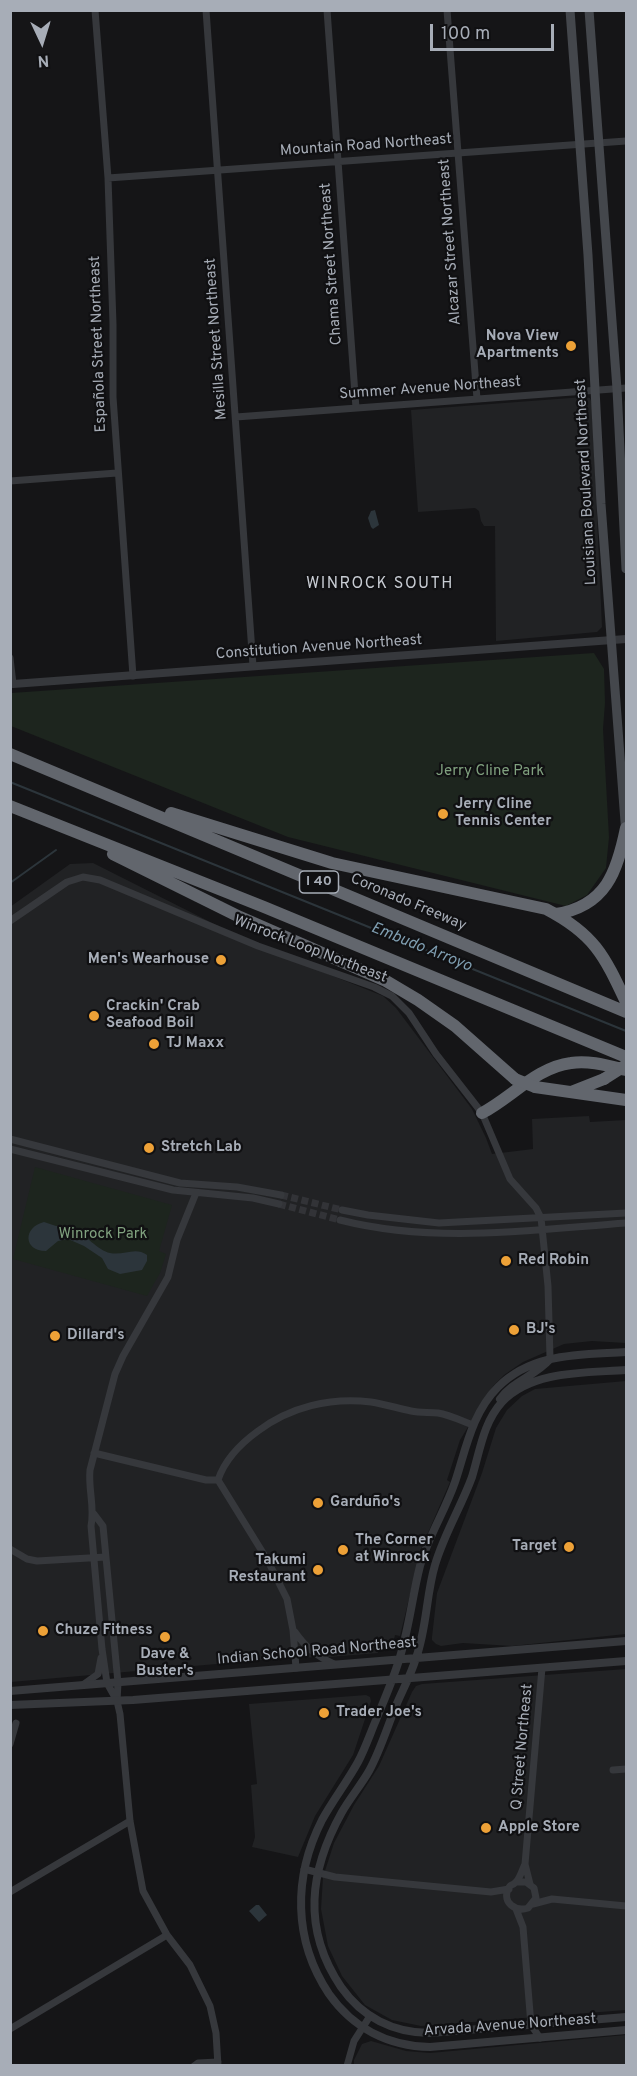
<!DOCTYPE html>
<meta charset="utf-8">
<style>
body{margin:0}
#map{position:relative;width:637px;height:2076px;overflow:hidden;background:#151517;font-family:Overpass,sans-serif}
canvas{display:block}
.frame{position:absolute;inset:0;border:12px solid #a7adb7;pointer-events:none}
.north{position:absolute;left:12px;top:12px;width:60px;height:60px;-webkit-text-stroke:4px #101012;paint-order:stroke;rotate:176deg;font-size:16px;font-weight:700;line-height:24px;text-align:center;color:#a7adb7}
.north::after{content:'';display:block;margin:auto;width:21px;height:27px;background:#a7adb7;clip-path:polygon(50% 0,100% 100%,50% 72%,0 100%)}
.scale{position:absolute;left:430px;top:24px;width:124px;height:27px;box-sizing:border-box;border:3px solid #a7adb7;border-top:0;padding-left:8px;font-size:18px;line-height:21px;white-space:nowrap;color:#a7adb7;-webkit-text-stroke:4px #101012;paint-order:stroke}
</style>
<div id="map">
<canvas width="637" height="2076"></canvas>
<div class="frame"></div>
<div class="north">N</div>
<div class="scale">100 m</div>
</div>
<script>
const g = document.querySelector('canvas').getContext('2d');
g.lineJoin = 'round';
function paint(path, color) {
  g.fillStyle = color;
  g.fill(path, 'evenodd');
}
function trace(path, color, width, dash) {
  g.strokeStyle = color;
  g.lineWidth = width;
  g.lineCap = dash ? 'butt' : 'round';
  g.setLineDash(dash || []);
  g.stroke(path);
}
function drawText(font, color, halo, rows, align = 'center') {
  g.font = font + ' Overpass,sans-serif';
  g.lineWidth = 4.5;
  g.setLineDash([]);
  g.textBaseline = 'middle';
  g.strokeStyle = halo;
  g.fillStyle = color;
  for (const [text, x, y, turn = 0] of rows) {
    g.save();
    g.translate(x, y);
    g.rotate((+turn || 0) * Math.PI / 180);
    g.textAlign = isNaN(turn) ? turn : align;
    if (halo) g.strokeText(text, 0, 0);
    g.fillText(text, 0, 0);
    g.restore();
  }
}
paint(new Path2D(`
 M626,396V485L624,402Z
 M584,397L590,398L592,404L602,627L597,632L496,641L495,526H484L481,521L479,511L475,508L418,512L411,410Z
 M93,863L258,946L383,996L396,1008L472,1109L486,1138L492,1154L533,1149L532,1119L589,1116L590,1122L626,1120V1343L592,1341L564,1344L523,1362L504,1375L494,1385L460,1440L447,1480L450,1482L421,1549L400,1636L395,1635L393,1644L379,1649L378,1653L329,1657L285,1658L11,1682L10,907L70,864Z
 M626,1381V1634L512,1646L463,1643L441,1646L436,1644L432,1640V1637L437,1593L482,1473L496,1428L507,1410L522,1396L535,1389Z
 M626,1669V2010L421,2026L392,2020L365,2005L342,1976L328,1946L321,1909L323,1877L334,1843L354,1805L379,1766L412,1692L416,1686L422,1684Z
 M366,1695L370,1697L371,1701L353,1755L315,1816L298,1857L252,1847L255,1837L251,1785L257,1784L249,1704Z
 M626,2035V2065H354V2060L362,2044L371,2041L406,2051L430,2053Z`), '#212224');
paint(new Path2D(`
 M594,653L604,669L605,703L603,729L609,837L606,868L587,895L566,906L288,837L11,726V693Z
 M35,1167L172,1205L159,1251L166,1254L160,1273L147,1296L13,1259Z`), '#1d251e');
paint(new Path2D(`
 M375,510L379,525L373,529L371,527L368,518L371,511Z
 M44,1222L56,1226L75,1227C83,1234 99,1251 110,1253C124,1256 135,1246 147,1255V1261L142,1270L120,1274L108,1269L102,1258L84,1246L68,1239L58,1241L46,1251C23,1251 23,1227 44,1222Z
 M256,1905H259L267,1915L259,1922L249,1911Z`), '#2c353b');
trace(new Path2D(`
 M10,782L626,1031
 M10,883L56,850`), '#2c353b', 2);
trace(new Path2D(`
 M281,1195L342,1210
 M279,1204L340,1220`), '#323337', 7, [7, 3.5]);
trace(new Path2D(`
 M95,10L108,178L113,324V397L133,676
 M206,10L253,666
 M327,10L356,408
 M447,10L477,399
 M108,178L626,141
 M236,417L626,388
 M10,481L117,473
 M10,658L13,684
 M10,921L67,882L83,877L100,880L258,946L374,987L392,996L409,1013L436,1054L482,1113L510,1179L536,1208L541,1218L548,1286L550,1358
 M10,1139L180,1183L237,1187L281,1195
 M10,1149L173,1190L253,1198L279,1204
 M196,1193L177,1240L168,1277L123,1356L115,1374L90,1470C88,1489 95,1507 91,1526L102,1649L107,1683L117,1701L120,1714L130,1821L143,1891L167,1935L190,1965L210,2006L216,2033L218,2066
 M342,1210L368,1215L439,1223L626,1213
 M340,1220C434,1244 531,1230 626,1223
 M94,1453L206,1480H218
 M94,1514L103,1526L118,1683L117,1701
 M10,1549L27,1559L37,1561L106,1557
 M295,1632C306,1648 317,1656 334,1664
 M296,1668L293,1630L287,1599L268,1561L218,1480C225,1459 240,1444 258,1431C290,1407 330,1397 371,1402C384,1404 397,1408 411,1411C420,1413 429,1412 438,1413C450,1415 462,1421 473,1425
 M84,1684L98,1674L101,1658
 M10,1744L16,1723
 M613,1770L626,1769
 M304,1869L335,1877L491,1892L509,1889
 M516,1882H526L534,1888L536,1898L528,1908C516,1912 502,1903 508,1889C511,1883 511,1887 516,1882C520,1878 522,1870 525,1864
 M530,1884L525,1864L542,1668
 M10,1892L130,1821
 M533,1904L552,1899L626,1906
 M516,1909L523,1927L531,2025L540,2038
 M10,2029L167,1935
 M194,2066L198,2063L218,2062
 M347,2066L354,2041L370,2016`), '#36383c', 7);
trace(new Path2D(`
 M13,684L626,639
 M626,1352C581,1355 533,1352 498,1387C472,1413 466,1449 455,1482C445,1511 428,1537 420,1566C412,1597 409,1630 399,1660C393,1680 384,1700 376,1720C370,1734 365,1749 358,1762C347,1782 333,1800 322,1820C293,1877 293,1940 329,1994C353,2028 388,2046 430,2047L626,2030
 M626,1370C586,1373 532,1370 502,1402C483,1423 480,1451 472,1477C461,1507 444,1534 435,1565C426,1595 427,1628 416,1658C411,1675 402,1691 395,1708C387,1728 380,1751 369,1771C361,1785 350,1798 342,1812C309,1871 302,1929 341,1987C362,2017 393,2033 430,2033L626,2017
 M500,1399C513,1381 535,1376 550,1359
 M10,1691L626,1641
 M10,1705L133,1700L626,1661`), '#36383c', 8);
trace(new Path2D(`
 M570,10L588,255L601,504L626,835
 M589,10L617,389L626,569`), '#44474c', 9);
trace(new Path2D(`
 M10,754L626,1012
 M10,806L264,907L626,1057
 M171,813L332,863L546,909C594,934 604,955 626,1002
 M113,854L240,917L386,981L418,1000L455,1026L515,1079
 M556,914C606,906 617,872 626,828
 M535,1087L626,1100
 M571,1092L604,1079
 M482,1113C511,1098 537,1067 571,1063C589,1060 609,1066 626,1070`), '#62666d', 12);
trace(new Path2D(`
 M515,1079L535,1087
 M604,1079L626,1065`), '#62666d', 12);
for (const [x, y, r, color] of [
 [571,346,6,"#eda137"],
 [443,814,6,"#eda137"],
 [221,960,6,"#eda137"],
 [94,1016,6,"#eda137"],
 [154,1044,6,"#eda137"],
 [149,1148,6,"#eda137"],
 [506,1261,6,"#eda137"],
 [514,1330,6,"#eda137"],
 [55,1336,6,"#eda137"],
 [318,1503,6,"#eda137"],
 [569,1547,6,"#eda137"],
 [343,1550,6,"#eda137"],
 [318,1570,6,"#eda137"],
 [43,1631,6,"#eda137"],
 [165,1637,6,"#eda137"],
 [324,1713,6,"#eda137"],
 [486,1828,6,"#eda137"]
]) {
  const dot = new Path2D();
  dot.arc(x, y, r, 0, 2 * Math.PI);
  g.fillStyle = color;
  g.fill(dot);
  trace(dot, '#101012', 2);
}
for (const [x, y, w] of [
 [319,882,39]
]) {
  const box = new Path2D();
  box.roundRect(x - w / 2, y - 11, w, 22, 4.5);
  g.fillStyle = '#101012';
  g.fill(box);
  trace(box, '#a7adb7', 1.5);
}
drawText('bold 14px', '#a7adb7', null, [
 ["I 40",319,882]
]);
drawText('15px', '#a7adb7', '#101012', [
 ["Mountain Road Northeast",366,146,-4],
 ["Alcazar Street Northeast",451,242,-94],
 ["Chama Street Northeast",332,264,-94],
 ["Mesilla Street Northeast",217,339,-94],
 ["Española Street Northeast",99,344,-92],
 ["Summer Avenue Northeast",430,389,-4],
 ["Louisiana Boulevard Northeast",587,482,-93],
 ["Constitution Avenue Northeast",319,648,-4],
 ["Coronado Freeway",408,903,23],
 ["Winrock Loop Northeast",310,950,21],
 ["Indian School Road Northeast",317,1652,-5],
 ["Q Street Northeast",523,1747,-85],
 ["Arvada Avenue Northeast",510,2026,-4]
]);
drawText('bold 15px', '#a7adb7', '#101012', [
 ["Nova View",559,337,"right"],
 ["Apartments",559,354,"right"],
 ["Jerry Cline",455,805],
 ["Tennis Center",455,822],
 ["Men's Wearhouse",209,960,"right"],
 ["Crackin' Crab",106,1007],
 ["Seafood Boil",106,1024],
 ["TJ Maxx",166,1044],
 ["Stretch Lab",161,1148],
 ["Red Robin",518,1261],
 ["BJ's",526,1330],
 ["Dillard's",67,1336],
 ["Garduño's",330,1503],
 ["The Corner",355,1541],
 ["at Winrock",355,1558],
 ["Target",557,1547,"right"],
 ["Takumi",306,1561,"right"],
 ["Restaurant",306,1578,"right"],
 ["Chuze Fitness",55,1631],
 ["Dave &",165,1655,"center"],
 ["Buster's",165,1672,"center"],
 ["Trader Joe's",336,1713],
 ["Apple Store",498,1828]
], 'left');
drawText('15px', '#80a17f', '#101012', [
 ["Jerry Cline Park",490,772],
 ["Winrock Park",103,1235]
]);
g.letterSpacing = '1.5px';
drawText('16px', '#c8ccd3', '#101012', [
 ["WINROCK SOUTH",380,585]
]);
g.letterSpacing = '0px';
drawText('italic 16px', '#7f9eb1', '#101012', [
 ["Embudo Arroyo",421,948,22]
]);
</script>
